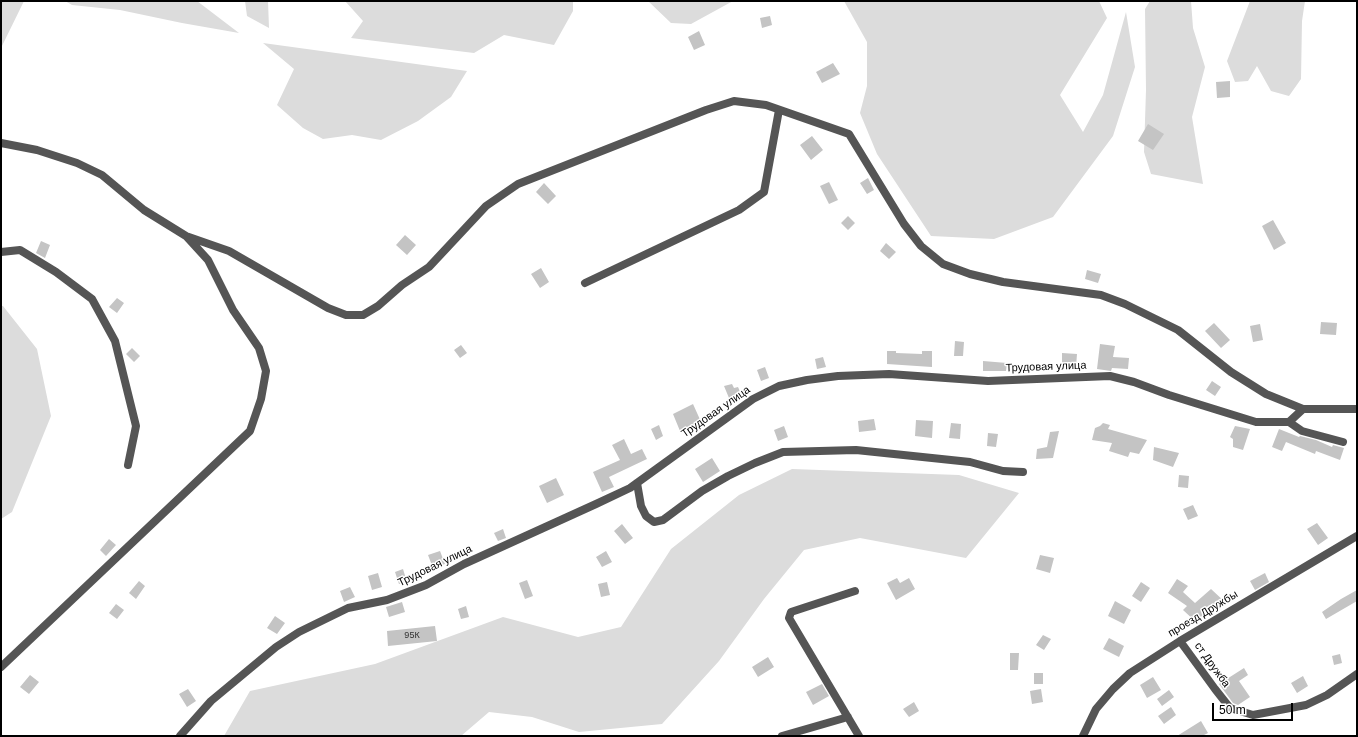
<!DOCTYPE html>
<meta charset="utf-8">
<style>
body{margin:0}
#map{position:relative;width:1358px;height:737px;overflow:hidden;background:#fff;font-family:Helvetica,sans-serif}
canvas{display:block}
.frame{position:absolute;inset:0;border:2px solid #000;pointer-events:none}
.scale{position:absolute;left:1212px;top:703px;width:81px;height:18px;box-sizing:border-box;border:2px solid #000;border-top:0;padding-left:5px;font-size:12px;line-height:14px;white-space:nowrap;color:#000;-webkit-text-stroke:3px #fff;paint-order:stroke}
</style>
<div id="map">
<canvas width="1358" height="737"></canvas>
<div class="frame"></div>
<div class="scale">50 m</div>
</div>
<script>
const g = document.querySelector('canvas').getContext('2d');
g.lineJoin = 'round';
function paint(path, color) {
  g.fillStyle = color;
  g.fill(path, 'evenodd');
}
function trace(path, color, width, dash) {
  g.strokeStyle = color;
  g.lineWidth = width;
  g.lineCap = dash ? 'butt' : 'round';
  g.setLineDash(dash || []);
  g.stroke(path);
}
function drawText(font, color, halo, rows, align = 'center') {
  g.font = font + ' Helvetica,sans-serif';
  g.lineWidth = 3;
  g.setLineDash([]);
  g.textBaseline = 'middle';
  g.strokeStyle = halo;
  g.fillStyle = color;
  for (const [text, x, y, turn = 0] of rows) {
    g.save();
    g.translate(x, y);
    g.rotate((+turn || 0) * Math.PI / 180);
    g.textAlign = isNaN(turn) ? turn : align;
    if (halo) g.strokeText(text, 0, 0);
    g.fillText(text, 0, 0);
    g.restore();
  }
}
paint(new Path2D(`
 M1,1H24L1,48Z
 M65,1H197L239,33L182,23L120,10L72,5Z
 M245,1H268L269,28L247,16Z
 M345,1H573V11L554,45L504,35L474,53L351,38L363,21Z
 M648,1H733L691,24L671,23Z
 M844,1H1099L1107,18L1060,95L1083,132L1103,95L1126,12L1135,67L1113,136L1053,217L994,239L931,236L877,154L860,113L867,86V42Z
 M1150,1H1191L1193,28L1205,67L1192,117L1203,184L1151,174L1144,152L1146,90L1145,9Z
 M1250,1H1305L1302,21L1301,79L1289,96L1271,91L1257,66L1248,81L1235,82L1227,61Z
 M263,43L467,71L451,97L418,121L381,140L352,135L323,139L303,128L277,105L294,69Z
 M1,306H3L37,349L51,416L12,512L1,519Z
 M792,469L959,475L1019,493L966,558L860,538L804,550L764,599L719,661L662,724L579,732L532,717L489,712L461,736H224L250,691L375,664L503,617L578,637L621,627L671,549L739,495Z`), '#dcdcdc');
paint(new Path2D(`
 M770,16L772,25L762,28L760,18Z
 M699,31L705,45L694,50L688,37Z
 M833,63L840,74L822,83L816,72Z
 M1230,81V97L1217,98L1216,82Z
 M1148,124L1164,134L1153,150L1138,141Z
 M812,136L823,150L811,160L800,145Z
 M868,178L874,190L867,194L860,183Z
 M829,182L838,200L829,204L820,186Z
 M544,183L556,196L548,204L536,192Z
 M848,216L855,223L848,230L841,223Z
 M1273,220L1286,243L1274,250L1262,226Z
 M405,235L416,245L407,255L396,245Z
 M41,241L50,245L45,258L36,253Z
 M886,243L896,252L889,259L880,251Z
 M541,268L549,282L540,288L531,274Z
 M1087,270L1101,274L1098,283L1085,279Z
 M117,298L124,303L117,313L109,307Z
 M1321,322L1337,323L1336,335L1320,334Z
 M1214,323L1230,340L1221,348L1205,331Z
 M1260,324L1263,340L1253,342L1250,326Z
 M955,341L964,342L963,356H954Z
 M1100,344L1115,346L1113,357L1129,358L1128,369L1112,368L1111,371L1097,369Z
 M461,345L467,353L460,358L454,350Z
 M132,348L140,356L134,362L126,354Z
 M887,351H896V353L922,354V351H932V367L887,364Z
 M1062,353L1077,354L1076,367H1062Z
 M823,357L826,367L817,369L815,359Z
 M983,361L1007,363L1006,371H983Z
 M765,367L769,378L761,381L757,370Z
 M1212,381L1221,387L1215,396L1206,390Z
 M732,384L734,388L738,387L742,396L737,399L729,398L724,386Z
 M693,404L702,424L694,428L693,425L680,431L673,414Z
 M874,419L876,430L859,432L858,421Z
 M916,420L933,421L932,438L915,436Z
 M951,423L961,424L960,439L949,438Z
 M1103,423L1110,425L1108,429L1147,440L1139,454L1130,452L1128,457L1109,451L1112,443L1092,440L1095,428L1100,426Z
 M659,425L663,436L656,440L651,429Z
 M784,426L788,437L778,441L774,430Z
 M1235,426L1250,429L1243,450L1233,447V439L1230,437Z
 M1279,429L1299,437L1300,436L1316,440L1332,447L1333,445L1344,448L1340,460L1316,451L1315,454L1286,442L1282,451L1272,447Z
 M1059,431L1053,458L1036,459L1037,449L1047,447L1050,432Z
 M988,433L998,434L996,447L987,446Z
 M624,439L631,454L642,449L647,459L609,477L614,487L602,492L593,472L620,460L612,445Z
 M1154,447L1179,453L1173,467L1153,460Z
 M712,458L720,471L703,482L695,469Z
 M1179,475L1189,476L1188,488L1178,487Z
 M556,478L564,495L547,503L539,486Z
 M1193,505L1198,516L1188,520L1183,509Z
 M1317,523L1328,538L1318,545L1307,529Z
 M622,524L633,538L625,544L614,531Z
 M503,529L506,538L498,541L494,533Z
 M109,539L116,545L106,556L100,550Z
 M440,551L445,564L433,568L428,555Z
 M606,551L612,562L602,567L596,557Z
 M1040,555L1054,558L1050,573L1036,569Z
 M403,569L407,582L399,584L395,572Z
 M378,573L382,587L372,590L368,576Z
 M1265,573L1269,582L1255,590L1250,581Z
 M897,578L900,583L909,578L915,589L896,600L887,583Z
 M1177,579L1188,586L1183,592L1195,603L1211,589L1225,602L1217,611L1212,606L1196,622L1183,610L1187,606L1168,593Z
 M527,580L533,596L525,599L519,583Z
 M139,581L145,586L136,599L129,593Z
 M607,582L610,595L601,597L598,584Z
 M1141,582L1150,588L1141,602L1132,596Z
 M350,587L355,597L344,602L340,591Z
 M1357,590V601L1326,619L1322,612L1341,599Z
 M1115,601L1131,610L1124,624L1108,616Z
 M402,602L405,612L389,617L386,607Z
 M116,604L124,610L117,619L109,613Z
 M466,606L469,617L461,619L458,609Z
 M275,616L285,623L277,634L267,628Z
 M435,626L437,641L388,646L387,631Z
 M1043,635L1051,639L1044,650L1036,645Z
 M1109,638L1124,646L1119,657L1103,649Z
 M1010,653H1019L1018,670H1010Z
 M1340,654L1342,663L1334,665L1332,656Z
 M768,657L774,667L758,677L752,667Z
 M1244,668L1248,675L1239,681L1250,697L1238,705L1233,703L1219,684Z
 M1034,673H1043V684H1034Z
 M30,675L39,682L29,694L20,687Z
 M1303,676L1308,686L1297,693L1291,683Z
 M1153,677L1161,690L1147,698L1140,685Z
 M822,684L829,696L813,705L806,692Z
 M188,689L196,701L187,707L179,694Z
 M1041,689L1043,702L1032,704L1030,691Z
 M1169,690L1174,697L1162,706L1157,699Z
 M914,702L919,711L909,717L903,709Z
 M1171,707L1176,715L1164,724L1158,716Z
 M1201,721L1208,733L1202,736H1177Z`), '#c4c4c4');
trace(new Path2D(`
 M1,143L37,150L77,163L102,175L144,210L186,236L229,251L328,308L346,315H363L378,306L402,285L429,267L486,206L518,184L706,110L734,101L766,105L849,134L904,224L921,246L943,264L970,274L1003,282L1101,295L1125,304L1178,330L1231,372L1266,394L1303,409
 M1,252L20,250L56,272L92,299L115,341L136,426L128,465
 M585,283L739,210L764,192L779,110
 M1289,422L1302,431L1343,442
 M637,483L641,506L646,516L654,522L663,520L702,491L728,476L755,463L783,452L856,450L970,462L1003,471L1023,472
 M855,591L791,612L789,618L859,736
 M1180,641L1215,689L1230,708L1253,715L1306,705L1327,695L1357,674
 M1,667L250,431L261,399L266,371L259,348L233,310L208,260L187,237
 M180,736L211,701L276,647L299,632L348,608L387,600L426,585L464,564L596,504L630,488L753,399L779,386L807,380L838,376L889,374L988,381L1110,376L1134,382L1169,395L1256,422H1289L1303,409H1357
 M782,736L848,717
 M1083,736L1096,709L1113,689L1130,673L1180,641L1357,536`), '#555', 8);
drawText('9px', '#313131', null, [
 ["95К",412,636]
]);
drawText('11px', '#000', '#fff', [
 ["Трудовая улица",1046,367,-2],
 ["Трудовая улица",716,412,-35],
 ["Трудовая улица",435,566,-26],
 ["проезд Дружбы",1203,614,-31],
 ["ст Дружба",1212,665,54]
]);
</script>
